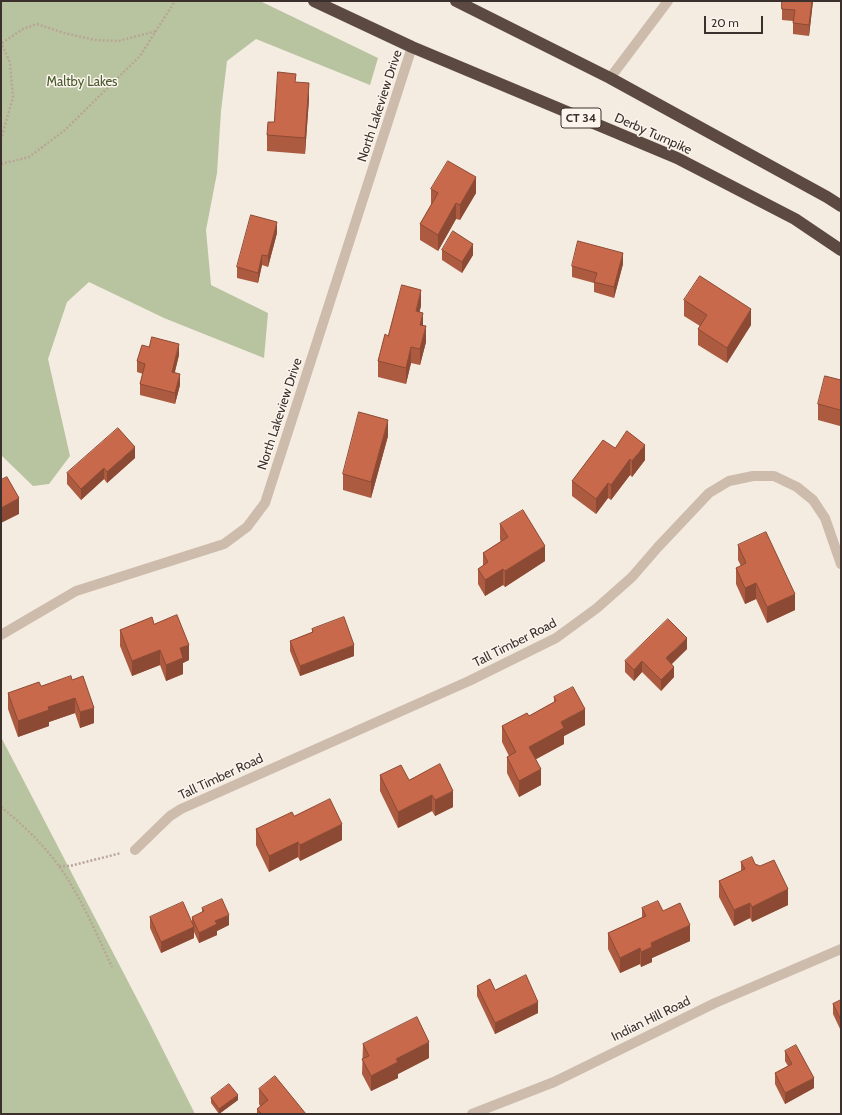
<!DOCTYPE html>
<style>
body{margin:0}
#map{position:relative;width:842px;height:1115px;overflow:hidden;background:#f4ebe1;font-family:Cabin,sans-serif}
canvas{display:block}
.frame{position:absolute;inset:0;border:2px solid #3b302b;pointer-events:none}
.scale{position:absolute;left:704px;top:16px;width:59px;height:18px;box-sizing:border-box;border:2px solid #3b302b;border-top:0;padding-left:5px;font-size:12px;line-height:14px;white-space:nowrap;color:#3b302b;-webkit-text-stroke:3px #fbf5ee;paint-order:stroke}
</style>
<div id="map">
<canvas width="842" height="1115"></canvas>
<div class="frame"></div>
<div class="scale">20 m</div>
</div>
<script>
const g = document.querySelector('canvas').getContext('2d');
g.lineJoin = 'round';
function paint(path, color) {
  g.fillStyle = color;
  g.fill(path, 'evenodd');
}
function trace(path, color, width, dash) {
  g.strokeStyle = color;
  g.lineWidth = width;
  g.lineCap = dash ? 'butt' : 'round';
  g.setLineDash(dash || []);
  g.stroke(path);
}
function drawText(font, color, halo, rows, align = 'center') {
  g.font = font + ' Cabin,sans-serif';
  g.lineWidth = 3;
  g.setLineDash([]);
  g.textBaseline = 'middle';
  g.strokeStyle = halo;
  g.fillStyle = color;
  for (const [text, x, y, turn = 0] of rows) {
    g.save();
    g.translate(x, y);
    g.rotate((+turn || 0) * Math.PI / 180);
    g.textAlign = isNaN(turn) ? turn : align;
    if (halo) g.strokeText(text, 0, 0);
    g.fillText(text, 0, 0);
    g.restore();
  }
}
paint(new Path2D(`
 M1,1H260L378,58L370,85L256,39L227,61L221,111L217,173L206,230L211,285L268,313L264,358L164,318L89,282L67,302L48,359L70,456L49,484L33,486L1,455Z
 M1,737L148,1020L195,1114H1Z`), '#b8c4a0');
trace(new Path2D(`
 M2,43L23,29L37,24L64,33L95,40L118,41L157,31
 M1,140L13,97L10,63L1,42
 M1,164L29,157L65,130L140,56L175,1
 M1,807C22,824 43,844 59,866C81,897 96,933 112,967
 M59,866H70L121,853`), '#b9a596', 2.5, [2, 2]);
trace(new Path2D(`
 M610,78L668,1
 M1,635L76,591L224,544L247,527L265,503L412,47
 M135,850L170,816L181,809L469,681L556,638L597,608L632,577L658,547L709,493L729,481L753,476H774L797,487L813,500L825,518L841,564
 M472,1114L554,1082L715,1003L841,949`), '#cdbbac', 10);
trace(new Path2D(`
 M314,1L412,47L677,158L795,219L841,250
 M456,1L610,78L827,197L841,206`), '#5c4a42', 12);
paint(new Path2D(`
 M782,1H813L809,36L793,34V21L782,20Z
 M296,82L309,99L305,154L267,151V135Z
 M431,189L476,193L460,220L456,219L438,251L420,240V224L431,205Z
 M277,233L268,267L262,265L258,283L237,278V267Z
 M442,250L473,255L462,273L442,260Z
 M623,264L614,298L594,292V283L572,277V266Z
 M684,300L751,325L727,363L698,345V329L700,326L684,316Z
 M421,306L419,312L426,342L420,365L411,363L406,384L378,377V361L388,336Z
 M179,355L175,372L180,385L175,404L140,395V384L143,374L137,372V361Z
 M841,380V427L840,426L818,420V404Z
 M388,436L371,498L343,490V474Z
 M615,448L645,460L632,477L630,475L611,500L608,498L596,514L572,496V481Z
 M135,458L107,483L104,479L81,500L67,484V473Z
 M500,524L545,561L505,587L503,585L485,596L478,584V569L483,566V553L501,541L500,540Z
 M738,545L795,610L767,623L756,599L745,604L736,584V568L741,566L738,560Z
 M154,624L189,660L183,663V674L166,681L160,665L132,676L120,646V630Z
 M312,629L354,656L300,676L290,651V641L312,632Z
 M687,649L672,664L674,677L661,691L642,672L634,681L625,672V661Z
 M72,680L94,723L80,728L75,713L49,722V726L18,737L8,709V693Z
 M554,697L585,725L564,736V744L536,759L541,785L519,797L507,773V757L509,756L502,742V726L529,716L554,702Z
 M841,769V787L840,786V770Z
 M380,775L409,780L453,807L435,816L432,811L398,828L380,791Z
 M294,816L342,840L300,861L298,857L269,872L256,845V829Z
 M741,862L755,864L788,905L752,922L750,918L734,926L719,897V881L741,871Z
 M202,908L229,925L217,931V935L199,943L194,932V938L161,953L150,928V917L192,922V917L202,912Z
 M642,908L663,911L690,941L652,958V962L641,967L640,964L620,973L608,949V933L642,917Z
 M477,986L495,990L538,1013L495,1034L477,996Z
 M841,1000V1031L833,1014V1004Z
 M363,1044L429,1058L398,1074V1078L371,1091L362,1074Z
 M785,1051L814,1088L785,1104L775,1084V1073L788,1066L785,1061Z
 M259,1089L306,1114H257V1109L260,1106L259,1104Z
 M211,1098L238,1100L219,1114L211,1103Z`), '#ac5a40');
paint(new Path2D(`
 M812,1H813L809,36V25Z
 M309,83V99L305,154V138Z
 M476,177V193L460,220V205Z
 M456,203V219L438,251V235Z
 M277,222V233L268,267V256Z
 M473,244V255L462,273V262Z
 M623,253V264L614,298V287Z
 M262,255V265L258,283V273Z
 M421,290V306L416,327V311Z
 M751,309V325L727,363V348Z
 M423,313V329L420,325Z
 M426,326V342L420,365V349Z
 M179,344V355L172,382V372Z
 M411,347V363L406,384V368Z
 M180,374V385L175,404V393Z
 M388,420V436L371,498V482Z
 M645,445V460L632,477V461Z
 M135,447V458L107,483V472Z
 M630,459V475L611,500V485Z
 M104,468V479L81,500V489Z
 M608,483V498L596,514V499Z
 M19,498V514L1,523V508Z
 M545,546V561L505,587V571Z
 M503,569V585L485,596V580Z
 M756,583V599L745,604V588Z
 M795,594V610L767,623V607Z
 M687,638V649L666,669V658Z
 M189,645V660L183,663V674L166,681V665L180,648Z
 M354,645V656L300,676V666Z
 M160,650V665L132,676V661Z
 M642,661V672L634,681V670Z
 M674,667V677L661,691V680Z
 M75,698V713L49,722V726L18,737V721L48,707Z
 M94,708V723L80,728V712Z
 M585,709V725L564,736V744L529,763V747L561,722Z
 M541,769V785L519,797V781Z
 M453,791V807L435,816V800Z
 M432,795V811L398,828V812Z
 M342,824V840L300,861V845Z
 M298,842V857L269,872V856Z
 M788,889V905L752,922V907Z
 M750,903V918L734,926V910Z
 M229,915V925L217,931V935L199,943V933L215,921Z
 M690,925V941L652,958V962L641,967V952L651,943Z
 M194,927V938L161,953V942Z
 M640,948V964L620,973V958Z
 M538,1002V1013L495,1034V1023Z
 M429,1042V1058L398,1074V1078L371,1091V1076L396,1059Z
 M814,1078V1088L785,1104V1093Z
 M238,1095V1100L219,1114V1109Z`), '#8c4a34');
const building = new Path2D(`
 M782,1H812L809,25L793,23L795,10L782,9Z
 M278,72L296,74L295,82L309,83L305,138L267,135L268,122H274Z
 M448,161L476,177L460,205L456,203L438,235L420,224L438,193L431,189Z
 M251,215L277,222L268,256L262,255L258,273L237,267Z
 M453,231L473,244L462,262L442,250Z
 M578,241L623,253L614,287L594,282L597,273L572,266Z
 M700,276L751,309L727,348L698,329L707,315L684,300Z
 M402,285L421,290L416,311L423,313L420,325L426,326L420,349L411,347L406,368L378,361L385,334L388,336Z
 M152,337L179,344L172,372L180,374L175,393L140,384L145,364L137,361L142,345L149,347Z
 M825,376L841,380V411L840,410L818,404Z
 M359,412L388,420L371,482L343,474Z
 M118,428L135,447L107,472L104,468L81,489L67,473Z
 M627,431L645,445L632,461L630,459L611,485L608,483L596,499L572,481L603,440L615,448Z
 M7,477L19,498L1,508V480Z
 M523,510L545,546L505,571L503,569L485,580L478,569L488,562L483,553L508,537L500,524Z
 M766,532L795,594L767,607L756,583L745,588L736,568L746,563L738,545Z
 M177,615L189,645L180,648L183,658L166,665L160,650L132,661L120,630L152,617L154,624Z
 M344,617L354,645L300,666L290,641L313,632L312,629Z
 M668,619L687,638L666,658L674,667L661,680L642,661L634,670L625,661Z
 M71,676L72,680L83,676L94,708L80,712L75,698L48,707L49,710L18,721L8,693L39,682L41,686Z
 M573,687L585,709L561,722L564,728L529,747L541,769L519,781L507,757L516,752L502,726L527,713L529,716L556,701L554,697Z
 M440,764L453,791L435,800L432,795L398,812L380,775L401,765L409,780Z
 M330,799L342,824L300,845L298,842L269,856L256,829L292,812L294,816Z
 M752,857L755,864L760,866L774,860L788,889L752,907L750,903L734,910L719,881L745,869L741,862Z
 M222,899L229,915L215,921L217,924L199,933L192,917L204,911L202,908Z
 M658,901L663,911L680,903L690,925L651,943L652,947L641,952L640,948L620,958L608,933L646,916L642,908Z
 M183,902L194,927L161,942L150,917Z
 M526,975L538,1002L495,1023L477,986L490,979L495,990Z
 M841,1000V1020L833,1004Z
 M417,1017L429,1042L396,1059L398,1062L371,1076L362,1059L369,1056L363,1044Z
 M796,1045L814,1078L785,1093L775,1073L792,1064L785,1051Z
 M275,1076L306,1114H262L257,1109L268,1100L259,1089Z
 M229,1084L238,1095L219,1109L211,1098Z`);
paint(building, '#c8694b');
trace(building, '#8c4a34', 1);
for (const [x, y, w] of [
 [581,118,40]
]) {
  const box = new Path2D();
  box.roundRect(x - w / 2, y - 10, w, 20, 3);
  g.fillStyle = '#fbf5ee';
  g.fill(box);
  trace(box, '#3b302b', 1);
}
drawText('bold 12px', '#3b302b', null, [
 ["CT 34",581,118]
]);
drawText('13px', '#4a5a2e', '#fbf5ee', [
 ["Maltby Lakes",82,82]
]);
drawText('13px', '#3b302b', '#fbf5ee', [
 ["North Lakeview Drive",380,106,-72],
 ["Derby Turnpike",653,134,24],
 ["North Lakeview Drive",280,414,-72],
 ["Tall Timber Road",515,643,-27],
 ["Tall Timber Road",221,777,-25],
 ["Indian Hill Road",651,1019,-26]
]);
</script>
